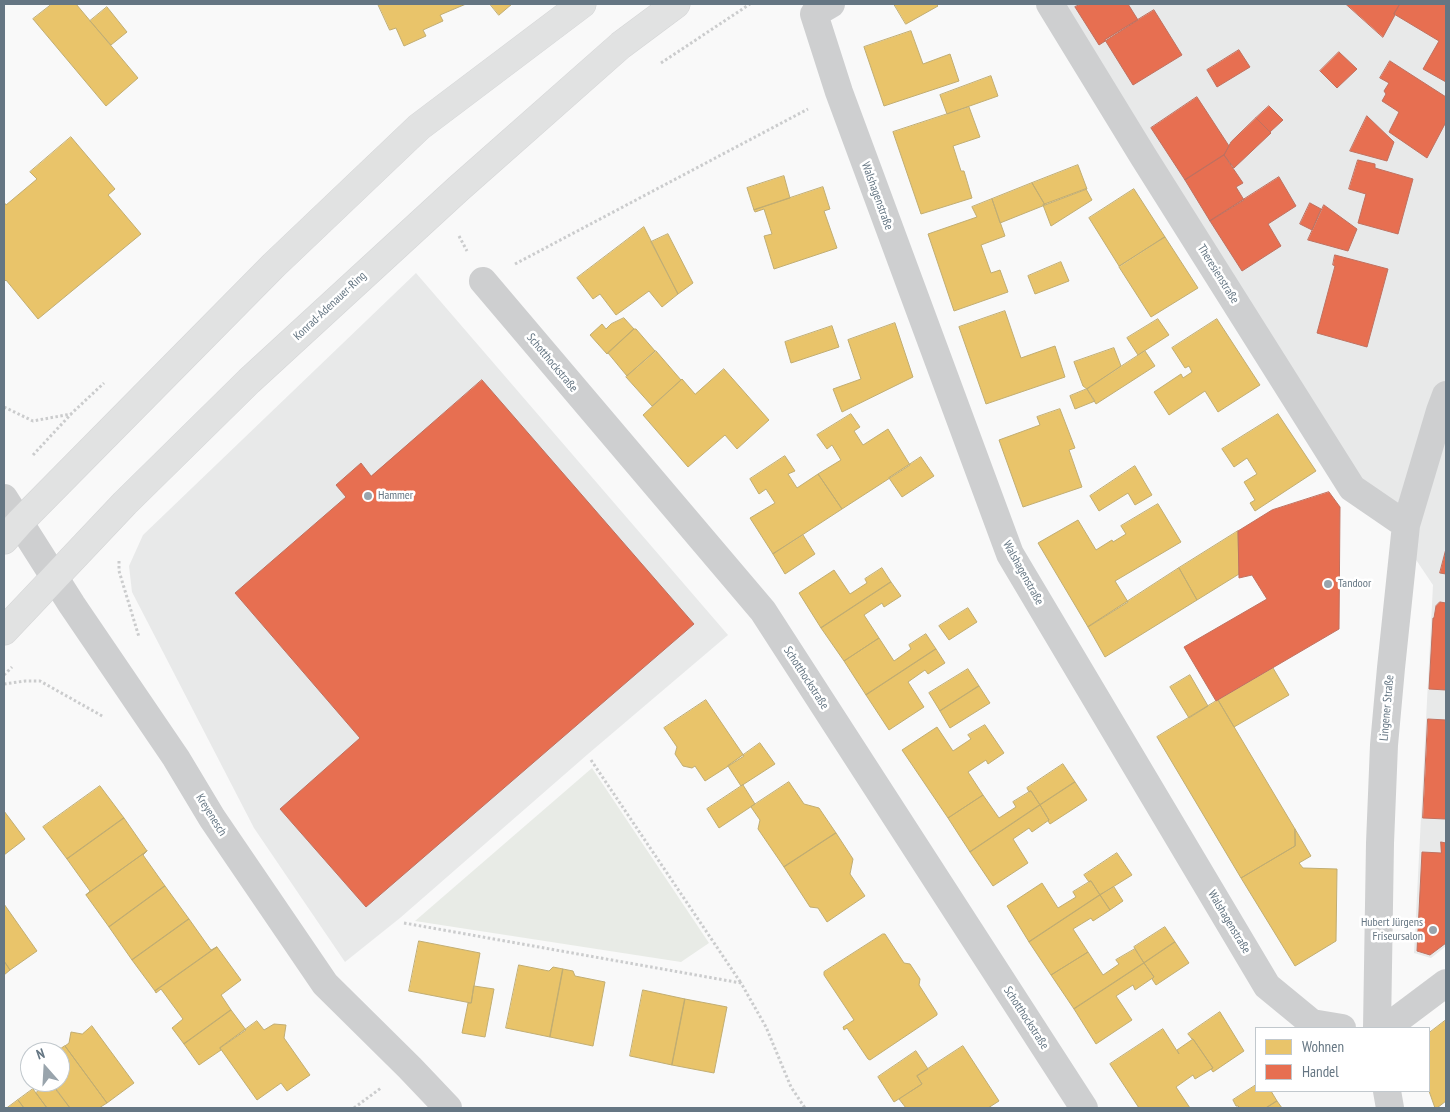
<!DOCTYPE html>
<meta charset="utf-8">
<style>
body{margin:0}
#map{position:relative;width:1450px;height:1112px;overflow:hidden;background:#f9f9f9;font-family:"PT Sans Narrow",sans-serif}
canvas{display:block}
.frame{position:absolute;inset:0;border:5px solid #657683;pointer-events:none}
.legend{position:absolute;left:1255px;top:1027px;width:175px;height:65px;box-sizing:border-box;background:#fff;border:1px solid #c1c8cd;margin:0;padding:6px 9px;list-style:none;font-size:15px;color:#657683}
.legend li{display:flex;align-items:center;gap:10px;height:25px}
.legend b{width:25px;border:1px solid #c1c8cd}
.north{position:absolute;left:20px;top:1042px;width:50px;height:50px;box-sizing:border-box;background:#fff;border:1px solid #c1c8cd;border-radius:50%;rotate:341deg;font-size:14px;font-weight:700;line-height:20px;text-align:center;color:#657683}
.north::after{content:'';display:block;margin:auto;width:18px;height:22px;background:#99a4ac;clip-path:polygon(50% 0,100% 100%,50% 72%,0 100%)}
</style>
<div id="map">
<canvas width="1450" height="1112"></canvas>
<div class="frame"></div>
<ul class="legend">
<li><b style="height:14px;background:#e9c46a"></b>Wohnen</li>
<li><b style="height:14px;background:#e76f51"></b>Handel</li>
</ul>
<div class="north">N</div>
</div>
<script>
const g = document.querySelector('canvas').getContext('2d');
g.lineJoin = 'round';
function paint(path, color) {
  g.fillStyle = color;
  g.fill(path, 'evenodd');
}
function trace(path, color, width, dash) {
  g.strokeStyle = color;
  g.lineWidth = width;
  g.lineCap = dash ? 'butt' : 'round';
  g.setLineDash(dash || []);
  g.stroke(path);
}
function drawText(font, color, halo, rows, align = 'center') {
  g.font = font + ' "PT Sans Narrow",sans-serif';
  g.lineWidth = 5;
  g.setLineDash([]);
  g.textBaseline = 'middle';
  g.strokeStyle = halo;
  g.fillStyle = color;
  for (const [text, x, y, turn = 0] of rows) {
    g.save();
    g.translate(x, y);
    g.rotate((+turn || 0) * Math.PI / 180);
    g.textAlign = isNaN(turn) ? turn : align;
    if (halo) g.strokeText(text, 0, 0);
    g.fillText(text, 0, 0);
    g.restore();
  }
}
paint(new Path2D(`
 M1042,4H1446V946L1431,958L1414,953L1433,585Z
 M416,273L728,635L588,754L400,918L345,962L254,828L132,592L129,566L143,535Z`), '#e8e9e9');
paint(new Path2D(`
 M592,768L709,943L681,962L415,921Z`), '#e8ebe6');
const homes = new Path2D(`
 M52,4H76L138,78L106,106L33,19Z
 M378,4H466L440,15L443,21L423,30L426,36L404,46L396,28L390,30Z
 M490,4H512L499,15Z
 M894,4H936L938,6L906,24Z
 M107,7L127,32L111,45L90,21Z
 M911,31L923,64L950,54L959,81L884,106L864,47Z
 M991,76L998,96L947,114L940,95Z
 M969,107L980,137L953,146L961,171H964L972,198L921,214L893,132Z
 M71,137L115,189L108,195L141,234L38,319L6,280L4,282V202L6,205L37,179L30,172Z
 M1078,165L1087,189L1045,205L1032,183Z
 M784,176L790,198L754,210L747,188Z
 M1032,183L1045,205L1000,223L992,199Z
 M823,187L830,209L824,211L837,248L774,269L764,236L772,234L764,209L755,212L754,210Z
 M1086,189L1092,200L1051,226L1043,205Z
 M1134,189L1165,237L1119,266L1089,218Z
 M992,199L1005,236L981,245L991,273L1000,270L1008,292L954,311L928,234L977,217L972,207Z
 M644,227L678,294L662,307L649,291L616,315L600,294L593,299L577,278Z
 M668,234L693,283L678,294L651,242Z
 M1165,237L1198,288L1151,317L1119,267Z
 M1061,262L1069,281L1035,294L1028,276Z
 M1005,311L1021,358L1055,346L1065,377L986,404L959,327Z
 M624,318L634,329L607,354L590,335L602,324L606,329L611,324Z
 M1158,319L1169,335L1138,355L1127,338Z
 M1217,319L1260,385L1218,412L1205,391L1169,415L1154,392L1181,374L1183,378L1192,372L1189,366L1185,368L1172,348Z
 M895,323L913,377L842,412L833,389L861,379L848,340Z
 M832,326L839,347L791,363L785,342Z
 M634,329H636L655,351L627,376L608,353Z
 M1114,348L1121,366L1087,389L1083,386L1074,362Z
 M656,351L681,380L652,406L626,377Z
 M1145,351L1155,366L1096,404L1087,389Z
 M724,369L769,420L737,449L725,435L688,467L643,415L682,379L695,394Z
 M1087,389L1095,401L1075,409L1070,396Z
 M1060,409L1075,448L1069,450L1082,487L1023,507L999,440L1040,425L1037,417Z
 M851,414L860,427L854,431L863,445L888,429L910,465L842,509L818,474L841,460L832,445L827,449L817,435Z
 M1278,414L1316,471L1255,511L1250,503L1255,500L1244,482L1257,474L1247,458L1234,467L1222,449Z
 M785,456L795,471L788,474L797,488L818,474L842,509L773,554L750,518L775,503L766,489L759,494L750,479Z
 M921,457L934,476L902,497L889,478Z
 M1135,466L1152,495L1135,505L1128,493L1099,511L1090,496Z
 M1158,504L1181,542L1115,581L1128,602L1088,627L1038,543L1078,520L1096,550L1112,540L1113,542L1126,534L1121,526Z
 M1238,531L1239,574L1197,600L1179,568Z
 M803,535L815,554L785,574L773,554Z
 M882,568L891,582L821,628L799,593L834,570L850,594L867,583L865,579Z
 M1179,568L1197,600L1105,657L1088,627Z
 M891,582L901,596L884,607L882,603L864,615L879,638L844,661L821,628Z
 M968,608L977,622L949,640L939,626Z
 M926,634L936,649L866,695L844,661L879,638L894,661L911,649L909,645Z
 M936,649L945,663L928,674L925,670L908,682L924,707L889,730L866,695Z
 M1273,668L1289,695L1234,727L1218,700Z
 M968,669L979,686L940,711L929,693Z
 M1190,675L1208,706L1189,718L1170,687Z
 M979,686L990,703L950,728L940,711Z
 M706,700L744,756L705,781L695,766L692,768L683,766L675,754L677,747L664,728Z
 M1218,700L1295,829V846L1241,878L1157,737Z
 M985,725L1004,753L988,764L986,760L968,772L983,795L948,818L902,750L937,727L953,751L971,739L968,735Z
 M760,743L775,764L741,786L728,766Z
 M1063,764L1075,782L1040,805L1031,791L1029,792L1027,788Z
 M789,782L804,804L819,808L836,833L784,867L758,829L760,820L751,807Z
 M1075,782L1087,800L1050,824L1048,821L1049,820L1040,805Z
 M743,785L755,804L719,828L707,809Z
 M100,786L124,818L67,859L43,827Z
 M1031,791L1040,805L970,852L948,818L983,795L999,818L1016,807L1013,802Z
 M1040,805L1049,820L1032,832L1029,828L1013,839L1028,863L993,886L970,852Z
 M4,811L25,839L4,855Z
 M124,818L147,851L86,895L90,891L67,859Z
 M1295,829L1311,856L1299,863L1303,868L1337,869L1336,941L1295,966L1241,878L1295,846Z
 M836,833L853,859L850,874L865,896L827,922L818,908L810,907L784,867Z
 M147,851L143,855L165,886L109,927L86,895Z
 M1117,853L1132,875L1100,895L1091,881L1089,882L1084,875Z
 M1091,881L1100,895L1029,942L1007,906L1042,883L1058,908L1076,897L1073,892Z
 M165,886L189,919L132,960L109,927Z
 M1114,887L1123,901L1110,910L1100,895Z
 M1100,895L1110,910L1093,921L1091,918L1073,929L1088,952L1051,975L1029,942Z
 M4,904L37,951L10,970L4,961Z
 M189,919L211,950L217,947L155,991L132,960Z
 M1165,927L1175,942L1144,963L1134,947Z
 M883,934H885L904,963L910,964L920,979L919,985L937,1013V1015L870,1060L868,1059L847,1028L844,1030L843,1027L854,1020L824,975V972Z
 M419,941L480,953L471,1003L409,991Z
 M1175,942L1189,963L1156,985L1152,979L1154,977L1144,963Z
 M217,947L241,980L221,995L231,1010L184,1044L172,1028L183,1019L161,989L156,993L155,991Z
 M1135,949L1144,963L1074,1009L1051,975L1088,952L1103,975L1119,964L1116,960Z
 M4,961L10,970L4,975Z
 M1144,963L1154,977L1135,990L1133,985L1116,996L1132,1020L1096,1044L1074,1009Z
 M519,965L549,971L553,967L563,969L550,1037L506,1028Z
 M563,969L573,971L575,976L605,982L593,1046L550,1037Z
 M474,986L494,989L485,1037L462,1033L468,1003H471Z
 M643,990L685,999L672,1065L630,1056Z
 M685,999L727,1007L714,1073L672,1065Z
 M231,1010L246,1030L220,1048L221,1050L199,1065L184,1044Z
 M1220,1012L1244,1051L1213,1072L1211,1069L1213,1068L1193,1039H1192L1188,1034Z
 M1446,1020V1101L1437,1108H1435L1429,1091V1033Z
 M257,1021L264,1030L274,1024L286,1025L284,1038L310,1075L287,1091L281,1083L257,1100L220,1048Z
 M92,1026L134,1083L107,1103L65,1046L69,1043L71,1032L82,1034Z
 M1163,1029L1179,1054L1177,1050L1193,1039L1213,1068L1195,1079L1193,1075L1176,1087L1190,1108H1139L1110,1064Z
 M65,1046L107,1103L99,1108H70L51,1082H60V1052H50L51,1047L61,1048Z
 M963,1046L999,1101L988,1108H906L899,1099L922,1084L917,1076Z
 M916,1051L928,1069L917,1076L922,1084L894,1102L878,1077Z
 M50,1082L70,1108H47L36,1093Z
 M1256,1085V1091H1271L1277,1101L1266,1108H1240L1238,1106H1236L1233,1100Z
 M33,1089L36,1093L47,1108H24L18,1100Z
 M18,1100L24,1108H7Z
 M1277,1101L1282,1108H1266Z`);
paint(homes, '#e9c46a');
trace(homes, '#c1ad72', 1);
const shops = new Path2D(`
 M1081,4H1128L1138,20L1099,45L1075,7Z
 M1346,4H1400L1394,14L1395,15L1383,37Z
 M1400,4H1446V82L1423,69L1439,41L1394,14Z
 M1154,10L1182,55L1133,85L1105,40Z
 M1239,50L1250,67L1217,87L1207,70Z
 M1339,52L1357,69L1337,88L1320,71Z
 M1390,61L1446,97V122L1427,158L1389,132L1399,112L1382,101L1386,94L1384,91L1389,83L1380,78Z
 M1197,97L1229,146L1224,155L1185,180L1151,128Z
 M1269,106L1283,120L1270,132L1256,118Z
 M1367,116L1394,142L1387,161L1350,151Z
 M1256,118L1271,133L1234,168L1224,155L1231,142Z
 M1224,155L1243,183L1236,187L1244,200L1210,221L1185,180Z
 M1358,160L1375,164V168L1413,179L1398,234L1358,223L1366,194L1349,189Z
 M1279,177L1296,206L1268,224L1281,246L1242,271L1210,221Z
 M1310,203L1321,209L1312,230L1300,224Z
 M1324,205L1357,229L1348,251L1308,240Z
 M1335,255L1388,269L1367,347L1317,333L1335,266L1333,265Z
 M482,380L694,624L366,907L280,809L360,738L235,593L346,497L336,485L361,463L371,476Z
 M1329,492L1340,507L1339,629L1216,701L1184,647L1267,599L1252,575L1239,578L1238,531L1272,510Z
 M1446,549V574L1440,573Z
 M1440,602L1446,603V690L1429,689L1433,618H1434L1436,606Z
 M1428,719L1446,720V819L1423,818Z
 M1441,842L1446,843V943L1430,955L1417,951L1422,852L1441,853Z`);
paint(shops, '#e76f51');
trace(shops, '#c07160', 1);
const secondary = new Path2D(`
 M4,540L20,522L274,265L419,127L582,4
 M4,631L125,503L249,381L458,189L621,45L676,4`);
trace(secondary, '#d5d6d7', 29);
trace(new Path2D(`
 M661,63L750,4
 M459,236L467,251
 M515,264L808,109
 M4,407L33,421L71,414
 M33,455L72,413L104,383
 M119,561V571L139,637
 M4,675L12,667
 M4,684L25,681H40L104,717
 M591,760L741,983
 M404,923L741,983L766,1027L791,1087L805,1108
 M354,1108L381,1088`), '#cbcccd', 3, [2.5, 2.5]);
trace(new Path2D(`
 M831,4L814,14L839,92L1010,554L1267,986L1312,1023L1342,1028
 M1050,4L1143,156L1352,488L1406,525
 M483,281L763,611L1084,1108
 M4,498L72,605L176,758L212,818L325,984L410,1068L448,1108
 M1377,1028L1380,843L1384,745L1391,668L1406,525L1440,411L1446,395
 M1386,1028L1446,983
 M1387,1091L1390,1108`), '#cecfd0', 28);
trace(secondary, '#e1e2e2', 28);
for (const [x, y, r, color] of [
 [368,496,5,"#99a4ac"],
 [1328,584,5,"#99a4ac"],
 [1433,930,5,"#99a4ac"]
]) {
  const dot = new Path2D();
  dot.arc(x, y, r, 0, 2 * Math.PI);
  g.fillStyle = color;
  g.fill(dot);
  trace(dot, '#fff', 2);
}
drawText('12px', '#657683', '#fff', [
 ["Walshagenstraße",877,196,70],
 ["Theresienstraße",1218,274,58],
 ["Konrad-Adenauer-Ring",330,306,-43],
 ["Schotthockstraße",552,363,50],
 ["Walshagenstraße",1023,573,61],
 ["Schotthockstraße",806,678,57],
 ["Lingener Straße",1387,708,-85],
 ["Kreyenesch",211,815,58],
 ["Walshagenstraße",1229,922,59],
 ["Schotthockstraße",1026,1018,57]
]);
drawText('12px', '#657683', '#fff', [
 ["Hammer",378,496],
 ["Tandoor",1338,584],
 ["Hubert Jürgens",1423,923,"right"],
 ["Friseursalon",1423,937,"right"]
], 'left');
</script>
